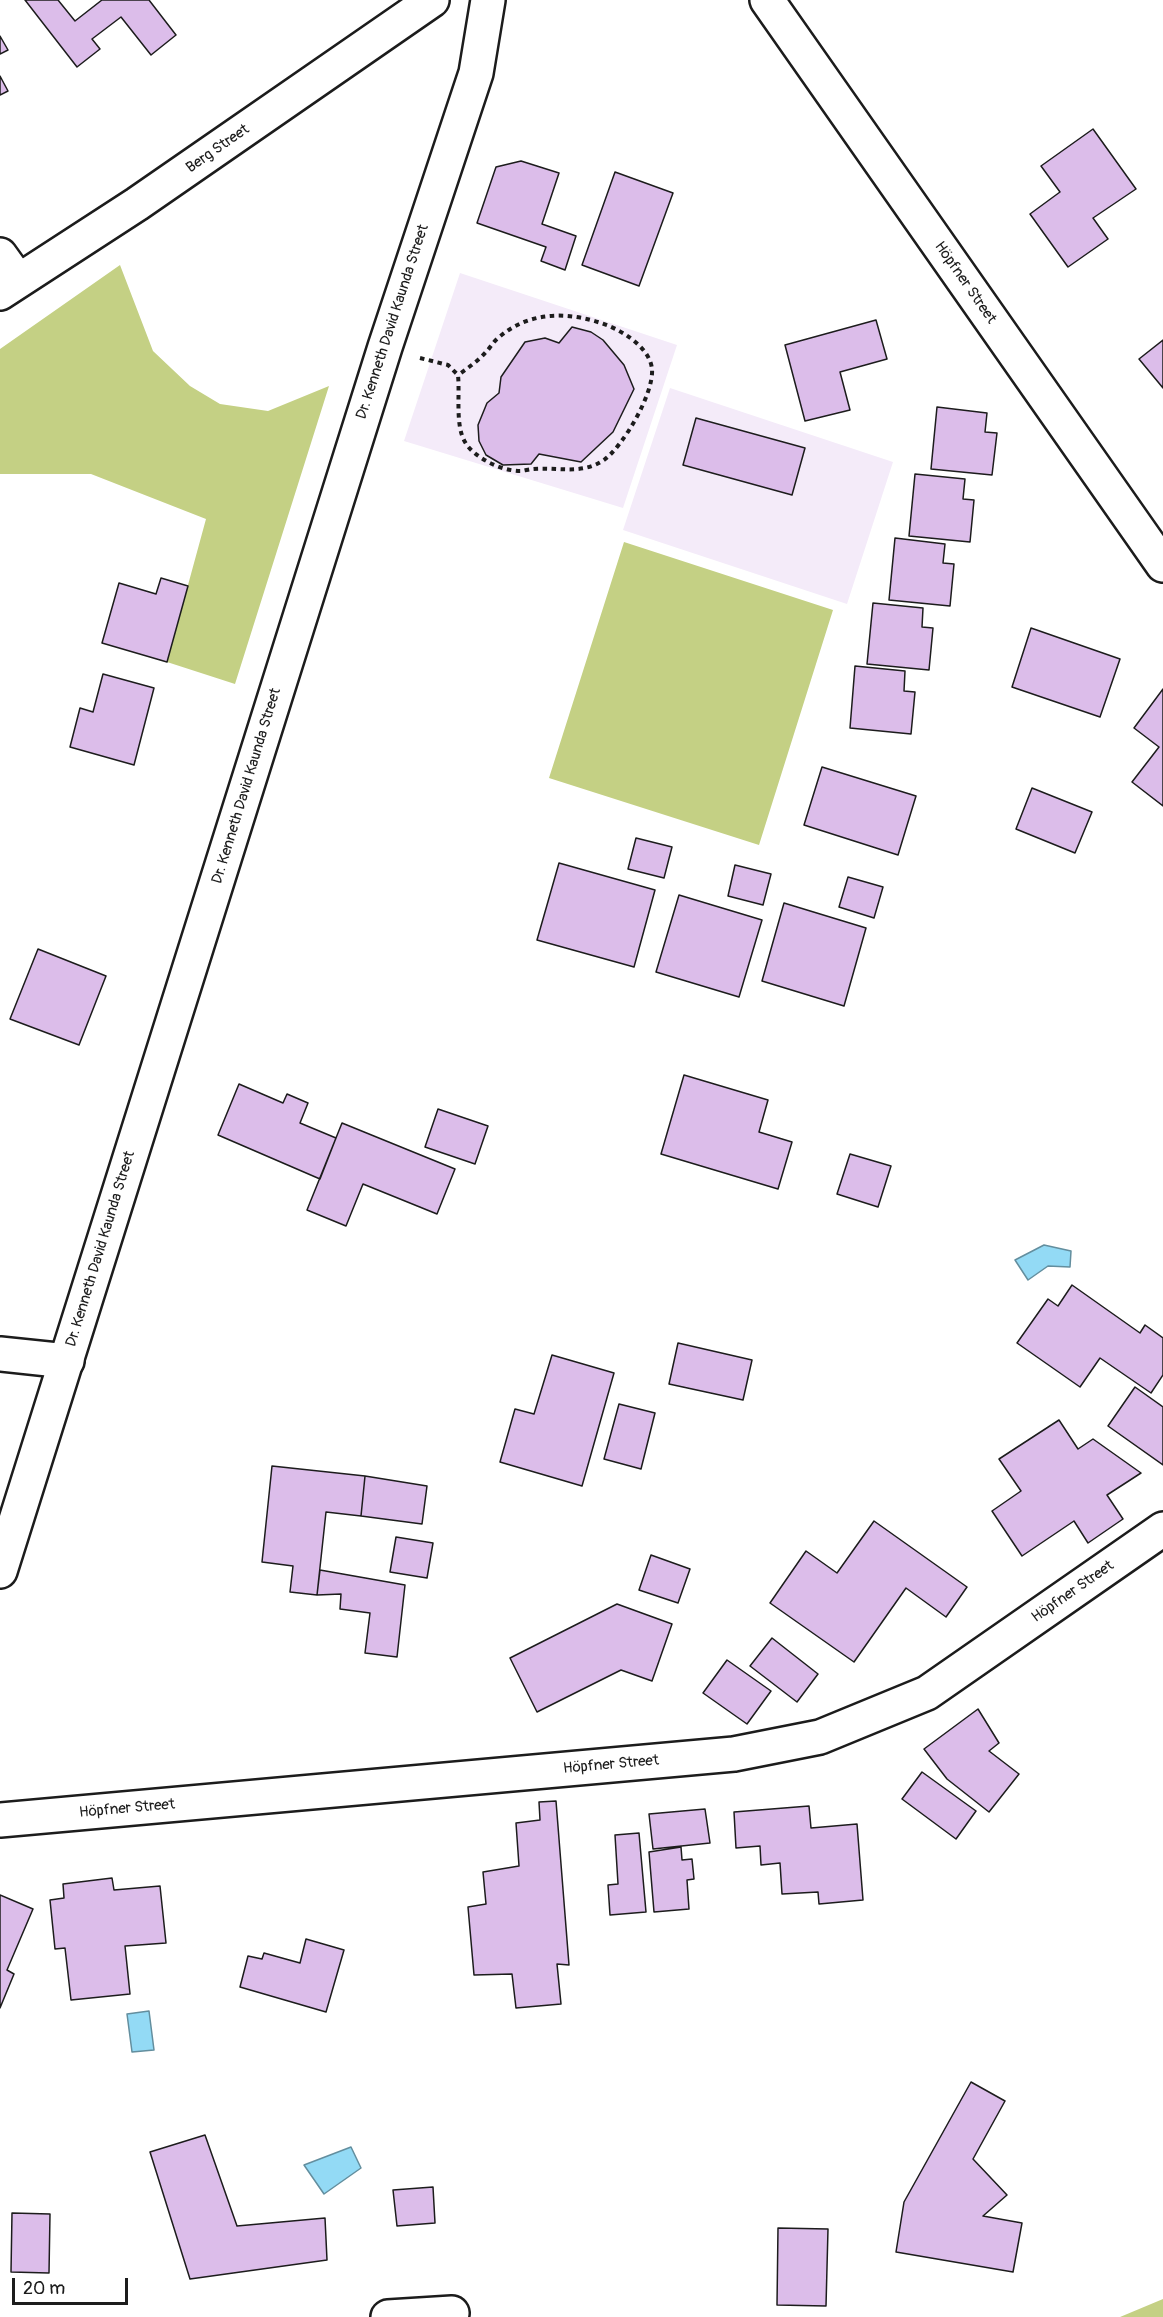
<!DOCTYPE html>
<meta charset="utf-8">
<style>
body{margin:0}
#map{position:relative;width:1163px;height:2317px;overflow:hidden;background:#fff;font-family:Pangolin,sans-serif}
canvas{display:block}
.scale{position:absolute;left:12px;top:2278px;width:116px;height:27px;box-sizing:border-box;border:3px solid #1c1c1c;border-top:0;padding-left:8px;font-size:18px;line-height:21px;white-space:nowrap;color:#1c1c1c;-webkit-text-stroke:4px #fff;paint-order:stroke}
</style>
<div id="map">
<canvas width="1163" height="2317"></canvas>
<div class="scale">20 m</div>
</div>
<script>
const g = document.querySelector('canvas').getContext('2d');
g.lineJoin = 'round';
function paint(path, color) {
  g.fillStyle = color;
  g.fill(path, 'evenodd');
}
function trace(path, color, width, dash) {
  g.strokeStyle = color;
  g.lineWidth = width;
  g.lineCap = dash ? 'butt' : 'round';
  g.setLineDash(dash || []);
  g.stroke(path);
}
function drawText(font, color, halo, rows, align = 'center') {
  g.font = font + ' Pangolin,sans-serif';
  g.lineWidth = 5;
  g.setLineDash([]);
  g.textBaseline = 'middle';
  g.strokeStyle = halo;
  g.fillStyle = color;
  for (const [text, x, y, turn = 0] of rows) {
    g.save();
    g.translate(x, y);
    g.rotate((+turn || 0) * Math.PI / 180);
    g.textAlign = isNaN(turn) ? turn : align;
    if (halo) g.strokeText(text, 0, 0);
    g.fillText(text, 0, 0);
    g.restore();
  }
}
paint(new Path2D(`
 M460,273L677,345L623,508L404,441Z
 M670,388L893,462L847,604L623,530Z`), '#f4ebf9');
paint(new Path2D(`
 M120,265L153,351L190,386L220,404L268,411L329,386L235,684L167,662L206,519L91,474H0V349Z
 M624,542L833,610L759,845L549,778Z
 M1163,2299V2317H1120Z`), '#c4d084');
const water = new Path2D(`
 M1044,1245L1071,1251L1070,1267L1048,1266L1028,1280L1015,1260Z
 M149,2011L154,2050L132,2052L127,2014Z
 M351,2147L361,2168L324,2194L304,2165Z`);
paint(water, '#93daf5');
trace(water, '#638e9e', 1.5);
const building = new Path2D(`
 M25,0H58L75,21L102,0H149L176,35L151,55L121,17L92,39L100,49L77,67Z
 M0,36L8,50L0,54Z
 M0,76L8,91L0,95Z
 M1093,129L1136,189L1093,218L1108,239L1068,267L1030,214L1060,192L1041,166Z
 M521,161L559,173L542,224L576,236L565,270L541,261L546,247L477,223L496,167Z
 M615,172L673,193L639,286L582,265Z
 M876,320L887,359L840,372L850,410L805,421L785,345Z
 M572,327L591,332L603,340L624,365L634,389L613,432L581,462L539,454L531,464L503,465L486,455L479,441L478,425L487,403L499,393L501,377L525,342L545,338L559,343Z
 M1163,340V388L1139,359Z
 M937,407L987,413L985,432L997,433L992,475L931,469Z
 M696,418L805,448L792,495L683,465Z
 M915,474L965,479L963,499L974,500L970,542L909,536Z
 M895,538L945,544L943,563L954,564L950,606L889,600Z
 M161,578L188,586L167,662L102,643L119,583L156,594Z
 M873,603L923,608L922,627L933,628L929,670L867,664Z
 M1031,628L1120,659L1100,717L1012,687Z
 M855,666L905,671L904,691L915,692L911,734L850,728Z
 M103,674L154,688L134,765L70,747L80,708L93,712Z
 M1163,689V806L1132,782L1159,747L1134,728Z
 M822,767L916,796L898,855L804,825Z
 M1032,788L1092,812L1075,853L1016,829Z
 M636,838L672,847L664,878L628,869Z
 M559,863L655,890L634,967L537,940Z
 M735,865L771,874L763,905L728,896Z
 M848,877L883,887L874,918L839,907Z
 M679,895L762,920L739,997L656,972Z
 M784,903L866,928L844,1006L762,981Z
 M38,949L106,976L79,1045L10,1019Z
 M684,1075L768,1100L759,1132L792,1142L778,1189L661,1154Z
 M239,1084L283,1103L287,1094L308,1103L300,1123L336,1138L320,1179L218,1135Z
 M438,1109L488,1126L475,1164L425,1147Z
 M342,1123L455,1169L437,1214L363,1184L346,1226L307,1210Z
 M850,1154L891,1166L878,1207L837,1194Z
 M1072,1285L1140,1333L1145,1325L1163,1338V1375L1151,1393L1100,1358L1080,1387L1017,1343L1048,1299L1058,1306Z
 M678,1343L752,1360L743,1400L669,1384Z
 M552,1355L614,1373L582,1486L500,1462L515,1409L534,1414Z
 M1135,1387L1163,1407V1465L1108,1426Z
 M619,1404L655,1413L641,1469L604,1459Z
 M1059,1420L1078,1449L1093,1439L1141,1473L1107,1495L1123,1519L1088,1543L1074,1521L1022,1556L992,1511L1021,1491L999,1459Z
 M272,1466L365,1476L361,1516L326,1512L317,1595L290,1592L293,1566L262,1562Z
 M365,1476L427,1486L422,1524L361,1516Z
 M874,1521L967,1587L946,1617L906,1588L854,1662L770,1603L806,1551L837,1573Z
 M396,1537L433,1543L427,1578L390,1572Z
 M651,1555L690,1569L678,1603L639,1590Z
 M320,1570L405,1585L397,1657L365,1653L370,1613L340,1609L341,1594L317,1595Z
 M617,1604L672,1624L652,1681L621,1670L537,1712L510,1658Z
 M772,1638L818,1674L797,1702L750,1666Z
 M727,1660L771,1691L747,1724L703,1693Z
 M978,1709L999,1743L989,1751L1019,1774L989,1812L947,1779L924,1749Z
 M922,1772L976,1811L956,1839L902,1799Z
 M556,1801L569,1965L557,1964L561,2004L516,2008L512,1974L474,1975L468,1907L486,1904L483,1872L519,1866L516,1823L540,1820L539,1802Z
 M809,1806L811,1828L857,1824L863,1900L819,1904L818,1892L782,1894L780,1863L761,1865L760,1846L736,1848L734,1812Z
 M705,1809L710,1843L653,1849L649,1814Z
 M639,1833L646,1912L610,1915L608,1885L618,1884L615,1835Z
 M681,1847L682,1860L692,1859L694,1879L687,1880L689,1909L654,1912L649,1852Z
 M112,1878L114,1890L160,1886L166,1943L125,1946L130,1994L71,2000L65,1948L55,1949L50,1900L64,1898L63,1884Z
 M0,1895L33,1909L7,1970L14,1974L0,2008Z
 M306,1939L344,1950L326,2012L240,1987L248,1956L262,1959L264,1953L300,1963Z
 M971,2082L1005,2101L973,2159L1007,2195L983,2216L1022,2223L1013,2272L896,2252L904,2202Z
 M205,2135L237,2226L325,2218L327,2260L190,2279L150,2152Z
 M433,2187L435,2223L397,2226L393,2190Z
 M12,2213L50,2214L49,2273L11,2272Z
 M778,2228L828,2229L826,2306L777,2305Z`);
paint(building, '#dcbdea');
trace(building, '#1c1c1c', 1.5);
const street = new Path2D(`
 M767,0L1163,565
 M0,255L18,280
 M0,1354L67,1361
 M0,1820L734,1754L820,1737L927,1693L1163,1529
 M388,2317L452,2313`);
const secondary = new Path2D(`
 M0,293L137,204L432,0
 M0,1571L385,347L476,73L488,0`);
trace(street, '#1c1c1c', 38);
trace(secondary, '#1c1c1c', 38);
trace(new Path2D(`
 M420,358L448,365L458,375C460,395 455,425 465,442C474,458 502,471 520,471C524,471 529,469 533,469C558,467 582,475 604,460C623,446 654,394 652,369C650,349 626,333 609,326C571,311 530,310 498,338C493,342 490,348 486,352C478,361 468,368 458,375`), '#1c1c1c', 4, [4.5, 4.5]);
trace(street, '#fff', 33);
trace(secondary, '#fff', 33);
drawText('15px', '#1c1c1c', '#fff', [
 ["Berg Street",218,149,-35],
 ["Höpfner Street",965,283,55],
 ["Dr. Kenneth David Kaunda Street",393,322,-72],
 ["Dr. Kenneth David Kaunda Street",247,786,-73],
 ["Dr. Kenneth David Kaunda Street",101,1249,-73],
 ["Höpfner Street",1073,1592,-35],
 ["Höpfner Street",611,1765,-5],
 ["Höpfner Street",127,1809,-5]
]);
</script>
